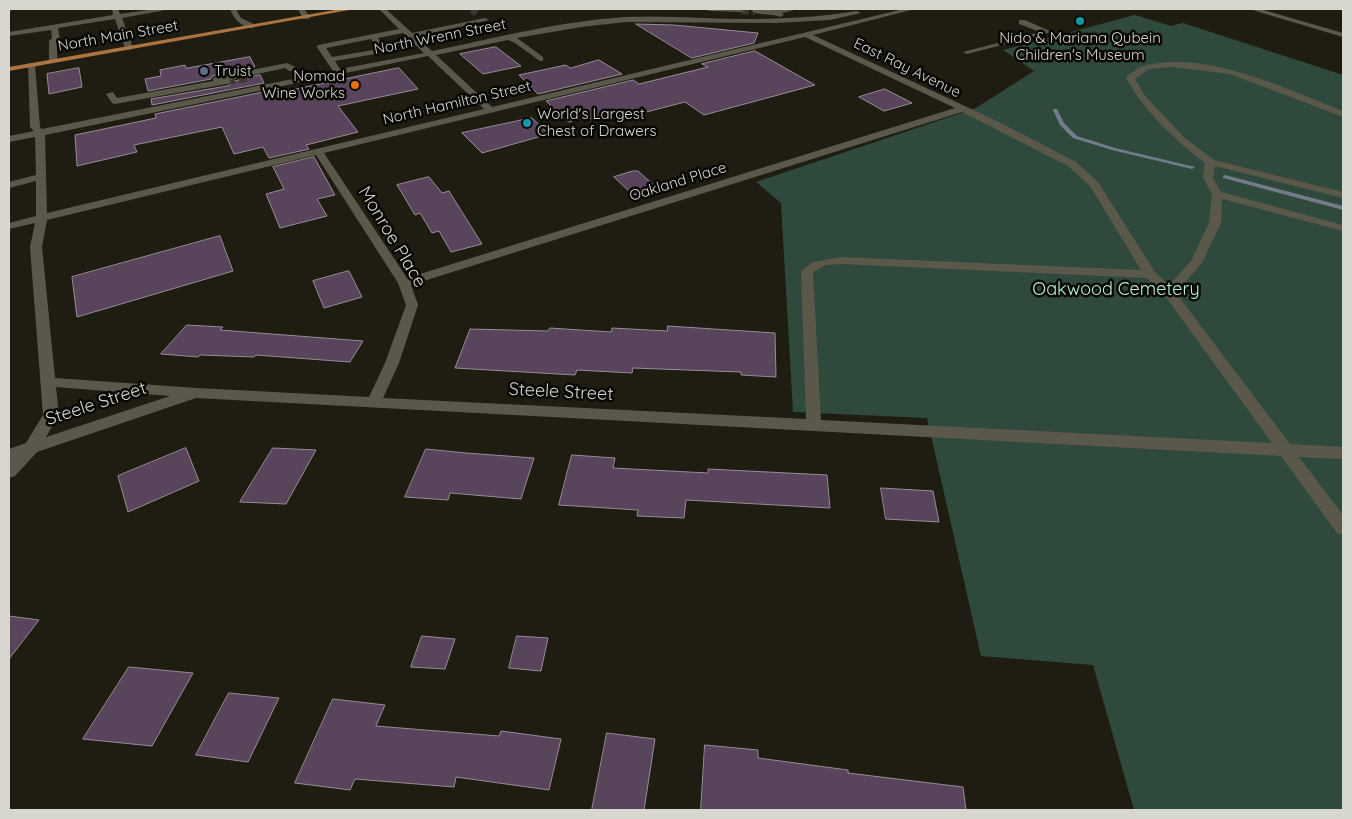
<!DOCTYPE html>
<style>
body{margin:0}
#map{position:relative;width:1352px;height:819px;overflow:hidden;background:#1f1d12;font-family:Quicksand,sans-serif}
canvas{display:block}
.frame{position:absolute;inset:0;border:10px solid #d7d6cf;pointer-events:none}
</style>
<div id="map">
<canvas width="1352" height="819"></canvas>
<div class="frame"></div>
</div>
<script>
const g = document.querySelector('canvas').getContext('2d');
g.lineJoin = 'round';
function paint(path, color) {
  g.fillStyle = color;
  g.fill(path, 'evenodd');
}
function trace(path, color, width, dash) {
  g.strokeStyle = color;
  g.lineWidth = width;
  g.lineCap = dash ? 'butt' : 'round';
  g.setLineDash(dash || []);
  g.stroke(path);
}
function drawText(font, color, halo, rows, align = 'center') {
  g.font = font + ' Quicksand,sans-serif';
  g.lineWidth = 5;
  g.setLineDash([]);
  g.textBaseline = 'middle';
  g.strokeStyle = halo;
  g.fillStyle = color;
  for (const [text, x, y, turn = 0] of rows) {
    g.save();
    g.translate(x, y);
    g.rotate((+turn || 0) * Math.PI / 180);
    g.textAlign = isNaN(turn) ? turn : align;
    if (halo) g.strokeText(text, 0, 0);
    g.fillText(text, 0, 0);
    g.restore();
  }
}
paint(new Path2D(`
 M1135,15L1171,26L1183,23L1343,75V810H1134L1093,665L981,656L927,418L793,412L781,203L756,182L976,108L1034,71L1003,50Z`), '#2f4a3c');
paint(new Path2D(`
 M1053,109H1057L1064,123L1077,136L1115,148L1195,167L1192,169L1112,150L1073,138L1060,125L1053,110Z
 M1225,175L1343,206V210L1223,178V176Z`), '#737c8b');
const building = new Path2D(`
 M636,24L674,25L758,33L754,43L692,58Z
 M496,47L521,66L483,74L460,54Z
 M755,51L815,85L704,115L685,102L623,118L616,113L591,119L589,117L568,122L546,101L633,80L639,84L708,67L702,64Z
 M250,57L255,67L216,75L211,77V79L148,91L145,79L161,76L160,70L185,65L186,68Z
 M599,60L622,74L538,94L519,75L566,65L570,68Z
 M79,68L82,87L49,94L47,74Z
 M399,68L418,89L338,106L358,132L306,145L309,149L269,158L263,147L234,154L222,127L134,145L137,152L77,166L75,135L156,118L155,114L268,91L270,94Z
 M260,75L264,83L152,105L151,99L227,86L232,84V82Z
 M885,89L912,103L884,111L859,97Z
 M532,118L549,134L482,153L462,133Z
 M314,157L335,195L317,199L327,216L280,228L266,194L284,189L273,167Z
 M633,171H638L657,188L633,195L614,177Z
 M429,177L442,193L449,191L482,244L451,252L439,231L432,233L420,213L415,215L397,185Z
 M220,236L233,271L77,317L72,277Z
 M349,271L362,297L324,308L313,281Z
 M187,325L223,327L220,330L363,341L350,362L256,355L254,357L200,355L198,357L161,354Z
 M668,326L775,333L776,377L741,375V372L633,368L632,373L577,370L575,375L455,368L470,329L548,331L550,328L611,332L612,328L667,331Z
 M186,448L199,481L128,512L118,476Z
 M273,448L316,450L286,504L240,502Z
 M426,449L466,453L534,458L521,499L450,493L448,500L405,497Z
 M572,455L615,458L613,468L708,473V469L827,475L830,508L686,500L684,518L637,516L638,510L559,505Z
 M881,488L933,491L939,522L886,519Z
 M9,616L39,620L9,659Z
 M422,636L455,639L445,669L411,667Z
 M517,636L548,638L541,671L509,668Z
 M129,667L193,673L152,746L83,739Z
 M229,693L279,698L248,762L196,755Z
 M333,699L385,705L376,726L499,736L501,731L561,739L549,790L456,777L454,787L355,779L350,790L295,783Z
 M607,733L655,739L644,810H592Z
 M705,745L758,750V758L848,770V773L963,787L966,810H701Z`);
paint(building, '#58445b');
trace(building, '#978d98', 1);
trace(new Path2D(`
 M472,9L477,13
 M741,10L755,11
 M227,81L251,77`), '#3b392e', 8, [8, 4]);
paint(new Path2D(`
 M9,9H16L9,11Z
 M112,9H118L120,14L155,9H171L122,18L133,48L129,50L125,48L115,19L58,28L60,39L57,42V61L53,63L49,61V41L52,38L51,30L9,36V32L113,15Z
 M230,9H236L241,18L254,24V28C241,28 234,19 230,9Z
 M298,9H304L310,17L309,19H303Z
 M379,9H386L412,33L485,18L489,20L416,37L432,51C496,38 560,21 626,17C666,15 707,19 747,19C784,19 820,17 857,11L861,13L830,20L775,23L626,22L581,27L517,38L543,57V61H540L515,43L508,40L436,55L492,107L904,9H915L813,35L999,122L1076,162L1098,182L1155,272L1169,285L1191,261L1209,223L1212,194L1203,178L1205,163C1174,139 1145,112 1126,78L1127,76C1133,72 1140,66 1147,65C1210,51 1286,89 1343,111V117L1230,74L1171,67L1149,69L1135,79L1145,96L1185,138L1214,160L1343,192V198L1215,166L1213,178L1221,192L1343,225V231L1222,199L1221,223L1202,263L1176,293L1290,444L1343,447V459L1299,457L1343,515V535L1337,533L1281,456L196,398L37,452L15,476L9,478V449L26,443L43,415L30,247L35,223L9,229V223L36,216V181L9,188V182L36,175L35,137L9,142V136L34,131L30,127L28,63L35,65L40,127L42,129L333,71L317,47L318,45L399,29ZM403,33L424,53L340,69L335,61L387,52L388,50L378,38ZM805,37L955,108L407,278L324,153ZM371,39L379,49L332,57L326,48ZM428,56L484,109L47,213L45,135ZM962,112L1068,166L1090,186L1141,270L841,257L813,262L801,271L806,419L383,398L399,363L418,305L411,285ZM316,155L398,283L406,305L385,363L369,397L197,388L55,378L42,247L47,220ZM841,264L1147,278L1165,296L1272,443L821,420L813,272L826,265ZM56,387L170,396L46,437L59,415Z
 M705,9H744L745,10L741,12L709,11Z
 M798,9L782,13L784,15L780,17C771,13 760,16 751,11L755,9Z
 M1249,9H1260L1343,33V37Z
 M1019,20H1025L1052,32L967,54L963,52L1040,32L1019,24Z
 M287,63L295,67V71H289L285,68L230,80V83L227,84L115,104L112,103L106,94L113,92L117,98L213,81V78L216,77Z`), '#5a574b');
paint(new Path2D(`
 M340,9H355L9,71V67Z`), '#ab7441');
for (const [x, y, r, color] of [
 [1080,21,5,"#0f9aa8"],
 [204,71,5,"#5c6f8a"],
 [355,85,5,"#e8710a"],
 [527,123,5,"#0f9aa8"]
]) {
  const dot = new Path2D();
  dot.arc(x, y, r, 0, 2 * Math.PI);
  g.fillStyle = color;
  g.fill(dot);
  trace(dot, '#080704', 2);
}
drawText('15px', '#d7d6cf', '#080704', [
 ["North Main Street",118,36,-10],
 ["North Wrenn Street",440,37,-11],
 ["East Ray Avenue",907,68,26],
 ["North Hamilton Street",457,103,-13],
 ["Oakland Place",678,182,-17]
]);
drawText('15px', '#d7d6cf', '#080704', [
 ["Nido & Mariana Qubein",1080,38,"center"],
 ["Children's Museum",1080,55,"center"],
 ["Truist",214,71],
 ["Nomad",345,76,"right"],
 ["Wine Works",345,93,"right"],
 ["World's Largest",537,114],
 ["Chest of Drawers",537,131]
], 'left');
drawText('18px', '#d7d6cf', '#080704', [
 ["Monroe Place",392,237,59],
 ["Steele Street",561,392,3],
 ["Steele Street",96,404,-18]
]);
drawText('18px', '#b5f1d2', '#080704', [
 ["Oakwood Cemetery",1116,290]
]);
</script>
